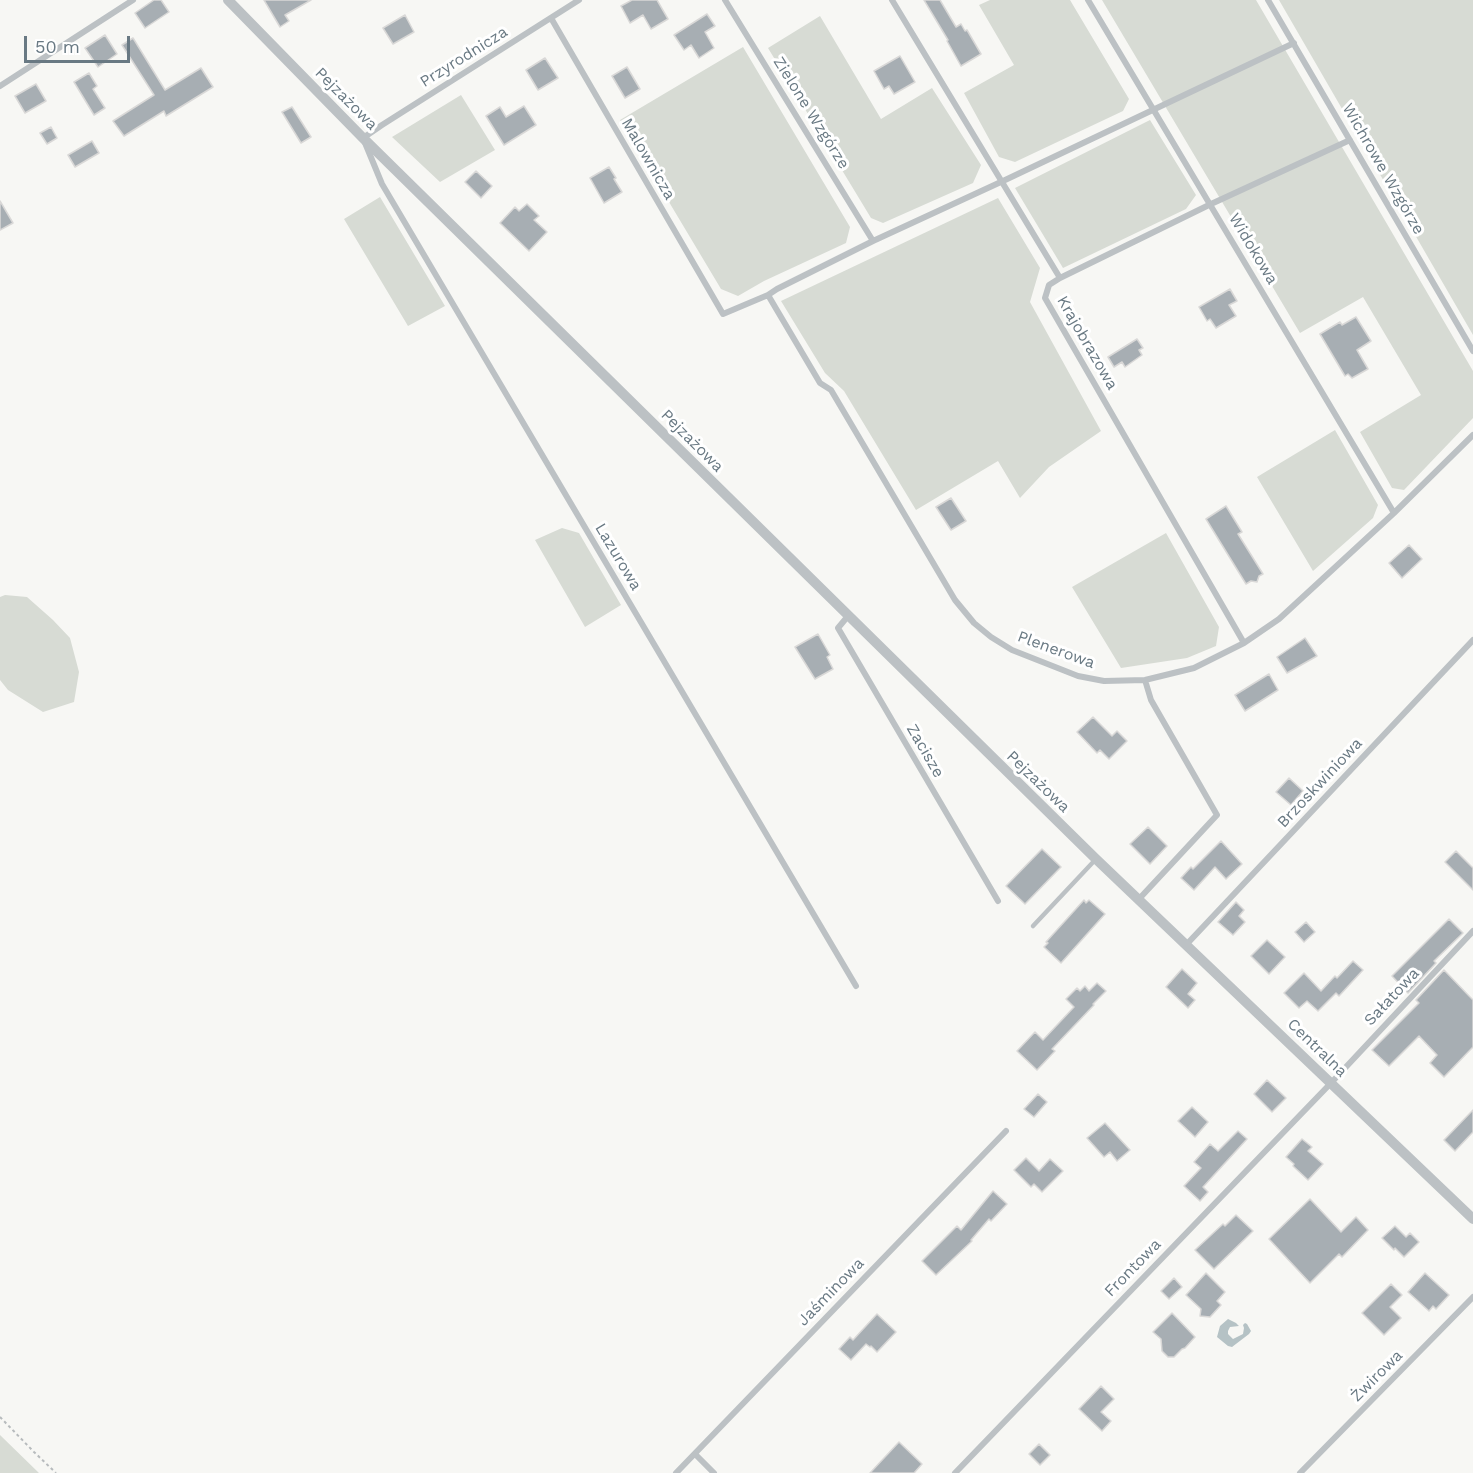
<!DOCTYPE html>
<meta charset="utf-8">
<style>
body{margin:0}
#map{position:relative;width:1473px;height:1473px;overflow:hidden;background:#f7f7f4;font-family:"Work Sans",sans-serif}
canvas{display:block}
.scale{position:absolute;left:24px;top:36px;width:106px;height:27px;box-sizing:border-box;border:3px solid #697983;border-top:0;padding-left:8px;font-size:18px;line-height:21px;white-space:nowrap;color:#697983;-webkit-text-stroke:4px #fff;paint-order:stroke}
</style>
<div id="map">
<canvas width="1473" height="1473"></canvas>
<div class="scale">50 m</div>
</div>
<script>
const g = document.querySelector('canvas').getContext('2d');
g.lineJoin = 'round';
function paint(path, color) {
  g.fillStyle = color;
  g.fill(path, 'evenodd');
}
function trace(path, color, width, dash) {
  g.strokeStyle = color;
  g.lineWidth = width;
  g.lineCap = dash ? 'butt' : 'round';
  g.setLineDash(dash || []);
  g.stroke(path);
}
function drawText(font, color, halo, rows, align = 'center') {
  g.font = font + ' "Work Sans",sans-serif';
  g.lineWidth = 6;
  g.setLineDash([]);
  g.textBaseline = 'middle';
  g.strokeStyle = halo;
  g.fillStyle = color;
  for (const [text, x, y, turn = 0] of rows) {
    g.save();
    g.translate(x, y);
    g.rotate((+turn || 0) * Math.PI / 180);
    g.textAlign = isNaN(turn) ? turn : align;
    if (halo) g.strokeText(text, 0, 0);
    g.fillText(text, 0, 0);
    g.restore();
  }
}
paint(new Path2D(`
 M990,0H1070L1129,99L1123,111L1015,162L999,157L964,93L1014,65L979,5Z
 M1102,0H1256L1473,371V418L1404,490L1392,488L1360,432L1421,395L1363,297L1300,333Z
 M1279,0H1473V335Z
 M820,16L881,119L932,88L981,165L973,183L883,223L871,218L768,48Z
 M743,47L850,227L846,243L764,281L738,296L721,289L620,120Z
 M461,95L495,150L440,182L392,137Z
 M1150,120L1196,195L1186,209L1063,268L1015,188Z
 M380,197L445,306L408,326L344,219Z
 M998,198L1040,268L1030,302L1101,431L1049,467L1020,498L998,461L916,510L844,391L825,373L781,301Z
 M1335,430L1378,505L1373,518L1313,571L1257,477Z
 M562,528L579,533L621,605L585,627L535,540Z
 M1166,533L1219,627L1216,646L1187,658L1121,668L1072,587Z
 M5,595L27,597L53,620L70,638L79,672L74,702L43,712L8,690L0,680V597Z
 M0,1435L39,1473H0Z`), '#d7dbd4');
paint(new Path2D(`
 M1228,1319L1236,1323L1239,1326L1230,1327L1228,1331V1334L1233,1339L1243,1334L1244,1328L1243,1325L1245,1323L1247,1324L1251,1331L1249,1334L1232,1347L1228,1346L1217,1337L1220,1326Z`), '#b5c2c5');
const building = new Path2D(`
 M154,0H161L169,12L145,28L135,13Z
 M264,0H311L285,15L289,21L280,27Z
 M632,0H657L668,19L651,29L643,15L630,23L621,6Z
 M924,0H940L956,27L961,24L965,31L967,30L981,54L961,66L947,41L948,40Z
 M707,14L715,26L705,32L714,48L699,58L691,45L684,50L674,35Z
 M405,15L414,32L393,44L383,28Z
 M105,35L117,54L98,67L85,48Z
 M133,38L165,90L201,68L213,87L166,116L164,111L124,136L113,121L154,95L122,45Z
 M900,56L915,82L894,94L889,86L884,89L874,71Z
 M545,58L558,78L538,90L526,70Z
 M627,67L640,89L625,98L612,76Z
 M89,73L97,86L93,89L105,108L94,115L74,82Z
 M36,84L46,101L25,113L15,96Z
 M524,106L536,125L504,145L486,116L500,107L506,117Z
 M292,107L311,137L301,143L282,112Z
 M51,127L57,138L47,144L40,133Z
 M92,141L99,153L75,167L68,155Z
 M609,167L616,178L614,179L622,192L604,203L590,178Z
 M476,171L492,186L481,198L465,182Z
 M0,201L13,223L0,230Z
 M527,204L539,216L534,220L547,232L529,251L500,223L515,207L519,211Z
 M1230,289L1237,301L1229,305L1236,316L1216,328L1210,319L1207,321L1199,307Z
 M1356,317L1371,341L1357,350L1368,369L1352,378L1348,374L1345,376L1320,334L1340,322L1342,325Z
 M1137,339L1143,348L1139,350L1142,355L1125,367L1122,362L1114,367L1108,357Z
 M951,498L966,521L951,530L936,507Z
 M1226,506L1242,532L1238,534L1263,574L1259,576L1257,582L1251,581L1246,584L1206,519Z
 M1409,545L1422,559L1402,578L1389,563Z
 M818,634L830,655L827,657L833,669L815,679L795,647Z
 M1305,638L1317,656L1287,673L1277,657Z
 M1269,674L1278,690L1245,711L1235,695Z
 M1093,717L1112,736L1117,731L1127,741L1109,759L1100,750L1097,753L1077,732Z
 M1289,778L1303,791L1291,805L1276,792Z
 M1148,827L1167,846L1150,864L1130,844Z
 M1221,841L1242,864L1226,879L1215,867L1194,890L1181,878L1191,867L1193,869Z
 M1042,849L1061,867L1025,904L1006,886Z
 M1456,851L1473,868V890L1445,862Z
 M1084,900L1086,903L1089,900L1105,914L1061,963L1044,947L1048,943L1046,942Z
 M1236,902L1244,910L1239,916L1245,922L1233,935L1218,922Z
 M1449,919L1463,933L1434,961L1436,963L1408,993L1392,976Z
 M1306,922L1315,932L1304,942L1295,932Z
 M1267,940L1285,957L1269,974L1251,956Z
 M1353,961L1363,970L1339,996L1336,993L1318,1011L1307,1001L1299,1008L1284,993L1304,973L1321,991L1335,976L1337,978Z
 M1182,969L1197,983L1188,994L1195,1000L1188,1008L1166,987Z
 M1444,970L1473,1000V1047L1444,1077L1430,1063L1437,1055L1419,1036L1389,1066L1372,1050L1419,1003L1416,1000Z
 M1097,983L1106,991L1093,1004L1094,1005L1052,1049L1055,1051L1037,1070L1017,1051L1035,1032L1043,1040L1074,1007L1066,999L1077,988L1080,991L1085,986L1089,991Z
 M1267,1080L1286,1098L1272,1112L1254,1094Z
 M1038,1094L1047,1102L1034,1117L1024,1109Z
 M1192,1107L1208,1122L1195,1137L1178,1121Z
 M1473,1110V1132L1455,1151L1444,1140Z
 M1105,1123L1130,1150L1117,1161L1110,1152L1104,1157L1087,1138Z
 M1238,1131L1247,1139L1203,1187L1208,1192L1200,1201L1184,1186L1201,1168L1194,1162L1210,1144L1218,1151Z
 M1302,1139L1312,1147L1308,1151L1323,1164L1308,1180L1293,1166L1294,1164L1286,1157Z
 M1026,1158L1039,1171L1050,1159L1063,1171L1042,1192L1034,1184L1031,1187L1014,1170Z
 M993,1191L1007,1204L991,1221L989,1219L971,1240L972,1241L936,1275L922,1261L957,1226L961,1230Z
 M1310,1199L1341,1232L1356,1217L1368,1230L1342,1257L1339,1254L1310,1283L1269,1239Z
 M1236,1215L1253,1231L1214,1269L1195,1250L1223,1224L1225,1226Z
 M1395,1226L1406,1237L1410,1233L1419,1242L1404,1257L1395,1248L1394,1250L1382,1238Z
 M1206,1273L1225,1292L1217,1301L1221,1305L1210,1317L1200,1316L1201,1309L1186,1295Z
 M1425,1273L1449,1295L1436,1309L1433,1306L1429,1311L1408,1292Z
 M1174,1278L1182,1287L1169,1299L1161,1291Z
 M1391,1284L1402,1295L1390,1307L1401,1318L1384,1335L1362,1313Z
 M1172,1313L1195,1337L1185,1348L1182,1349L1174,1357H1168L1162,1351L1161,1339L1153,1332Z
 M877,1314L896,1332L877,1352L871,1346L870,1347L866,1344L851,1360L839,1349L850,1337L853,1340Z
 M1101,1386L1114,1399L1101,1412L1111,1421L1102,1431L1079,1409Z
 M899,1442L922,1464L914,1473H870Z
 M1039,1444L1050,1455L1040,1465L1029,1454Z`);
paint(building, '#a7aeb3');
trace(building, '#d9d8d7', 1.5);
trace(new Path2D(`
 M0,1417L34,1452L56,1473`), '#b7bbbd', 2, [3, 3]);
trace(new Path2D(`
 M1033,926L1096,859`), '#bcc1c4', 4.5);
trace(new Path2D(`
 M579,0L382,125L363,138L382,184L856,986
 M725,0L873,241
 M892,0L1060,278L1049,285L1045,298L1244,643
 M1088,0L1394,513
 M1268,0L1473,351
 M551,18L723,314L768,295L777,289L873,241L1003,181L1294,43
 M0,86L133,0
 M1060,278L1211,204L1350,140
 M768,295L820,383L831,390L955,600L974,623L991,637L1012,650L1078,676L1104,681L1145,680L1194,668L1244,643L1279,619L1394,513L1473,435
 M848,616L838,628L998,901
 M1139,899L1217,815L1151,700L1145,680
 M1186,945L1473,640
 M695,1454L714,1473
 M676,1473L1006,1131
 M955,1473L1331,1083L1473,931
 M1300,1473L1473,1297`), '#bcc1c4', 6);
trace(new Path2D(`
 M228,0L363,138L1096,859L1473,1219`), '#bcc1c4', 10);
drawText('16px', '#697983', '#fff', [
 ["Przyrodnicza",464,57,-32],
 ["Pejzażowa",346,99,45],
 ["Zielone Wzgórze",811,113,58],
 ["Malownicza",648,159,60],
 ["Wichrowe Wzgórze",1383,169,60],
 ["Widokowa",1253,249,59],
 ["Krajobrazowa",1087,343,60],
 ["Pejzażowa",692,441,45],
 ["Lazurowa",618,557,59],
 ["Plenerowa",1056,650,20],
 ["Zacisze",925,751,60],
 ["Pejzażowa",1038,782,44],
 ["Brzoskwiniowa",1320,783,-47],
 ["Sałatowa",1392,997,-47],
 ["Centralna",1317,1048,44],
 ["Frontowa",1133,1268,-46],
 ["Jaśminowa",831,1292,-46],
 ["Żwirowa",1377,1376,-45]
]);
</script>
